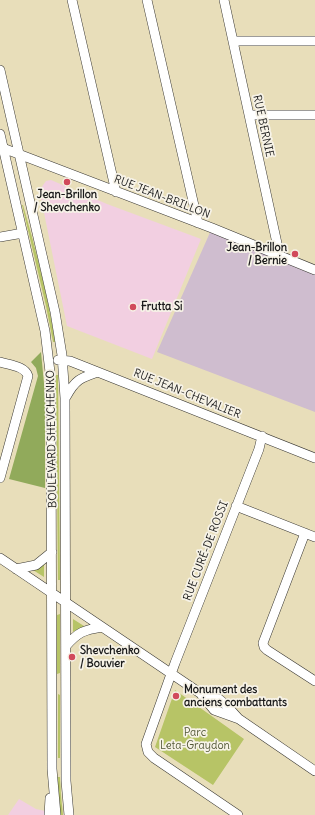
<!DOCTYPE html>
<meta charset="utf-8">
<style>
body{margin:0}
canvas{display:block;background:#e8deba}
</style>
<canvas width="315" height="815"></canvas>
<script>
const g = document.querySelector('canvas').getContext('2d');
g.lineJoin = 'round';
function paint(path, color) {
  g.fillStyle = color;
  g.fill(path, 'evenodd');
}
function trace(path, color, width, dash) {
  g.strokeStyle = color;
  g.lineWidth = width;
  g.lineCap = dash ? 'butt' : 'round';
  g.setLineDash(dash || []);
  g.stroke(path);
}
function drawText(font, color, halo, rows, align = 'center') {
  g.font = font + ' Delius,sans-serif';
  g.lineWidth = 3.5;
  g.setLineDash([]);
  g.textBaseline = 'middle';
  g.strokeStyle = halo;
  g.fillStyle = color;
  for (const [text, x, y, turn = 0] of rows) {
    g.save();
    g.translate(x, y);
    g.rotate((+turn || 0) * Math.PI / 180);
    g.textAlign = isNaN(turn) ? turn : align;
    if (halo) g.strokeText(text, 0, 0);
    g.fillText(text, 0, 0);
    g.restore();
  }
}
paint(new Path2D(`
 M51,180L107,204L201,239L152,359L67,326L40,193L41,188L46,181Z
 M19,799L36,809L45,811V815H8Z`), '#f2cfe1');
paint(new Path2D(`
 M212,228L315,270V412L157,352Z`), '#cfbdcf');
paint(new Path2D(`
 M22,205H23C36,250 48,296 55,342H53L46,306Z
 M56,375H58L60,580H58Z
 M44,563V577L33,570Z
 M60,614V673L57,674V615Z
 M73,619L84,626L73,632Z
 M175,690L244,739L213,785L155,747Z
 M58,694L60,695V758H58Z
 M57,777H60L61,796L63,815H60Z`), '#b7c466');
paint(new Path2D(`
 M41,352L45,394V488L9,479L38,376L36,368L31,362Z`), '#91aa5b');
const minor = new Path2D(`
 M72,0L116,192
 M147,0L198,223
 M224,0L280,257
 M233,41H315
 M0,70L55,312L62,355L65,398L66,781L69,815
 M249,115H315
 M0,134L45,331L50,372L51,410L52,769L56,815
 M0,147L212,228L315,270
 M0,237L23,233
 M58,360L70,361L315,458
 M0,362C9,365 25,366 28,376L0,478
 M66,397C75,380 80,378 98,372
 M236,506L315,537
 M305,533L263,643L264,647L267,650L315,681
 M0,558L200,693L214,710L239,719L315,771
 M16,569L36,565L52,552
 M66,646C78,632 84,630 102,627
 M200,693L219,699L226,705L238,718
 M49,815L50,798
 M238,815L154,758L148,752L146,744L175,663L259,449L262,436`);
trace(minor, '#3b3934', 10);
trace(minor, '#fff', 9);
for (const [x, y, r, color] of [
 [67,182,4,"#d1495b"],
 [295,254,4,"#d1495b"],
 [133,307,4,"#d1495b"],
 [72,657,4,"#d1495b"],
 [176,696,4,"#d1495b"]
]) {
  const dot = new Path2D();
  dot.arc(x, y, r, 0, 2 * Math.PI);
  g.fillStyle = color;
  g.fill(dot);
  trace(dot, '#f7f3e8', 1.5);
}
drawText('11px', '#1c1c1c', '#f7f3e8', [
 ["RUE BERNIE",263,126,78],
 ["RUE JEAN-BRILLON",162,197,21],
 ["RUE JEAN-CHEVALIER",187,394,22],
 ["BOULEVARD SHEVCHENKO",52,439,-91],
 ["RUE CURÉ-DE ROSSI",206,551,-69]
]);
drawText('bold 11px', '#1c1c1c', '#f7f3e8', [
 ["Jean-Brillon",67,195,"center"],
 ["/ Shevchenko",67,208,"center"],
 ["Jean-Brillon",287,248,"right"],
 ["/ Bernie",287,261,"right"],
 ["Frutta Si",141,307],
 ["Shevchenko",80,651],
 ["/ Bouvier",80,664],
 ["Monument des",184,690],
 ["anciens combattants",184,703]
], 'left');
drawText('11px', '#525736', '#f7f3e8', [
 ["Parc",195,733],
 ["Leta-Graydon",195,746]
]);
</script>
